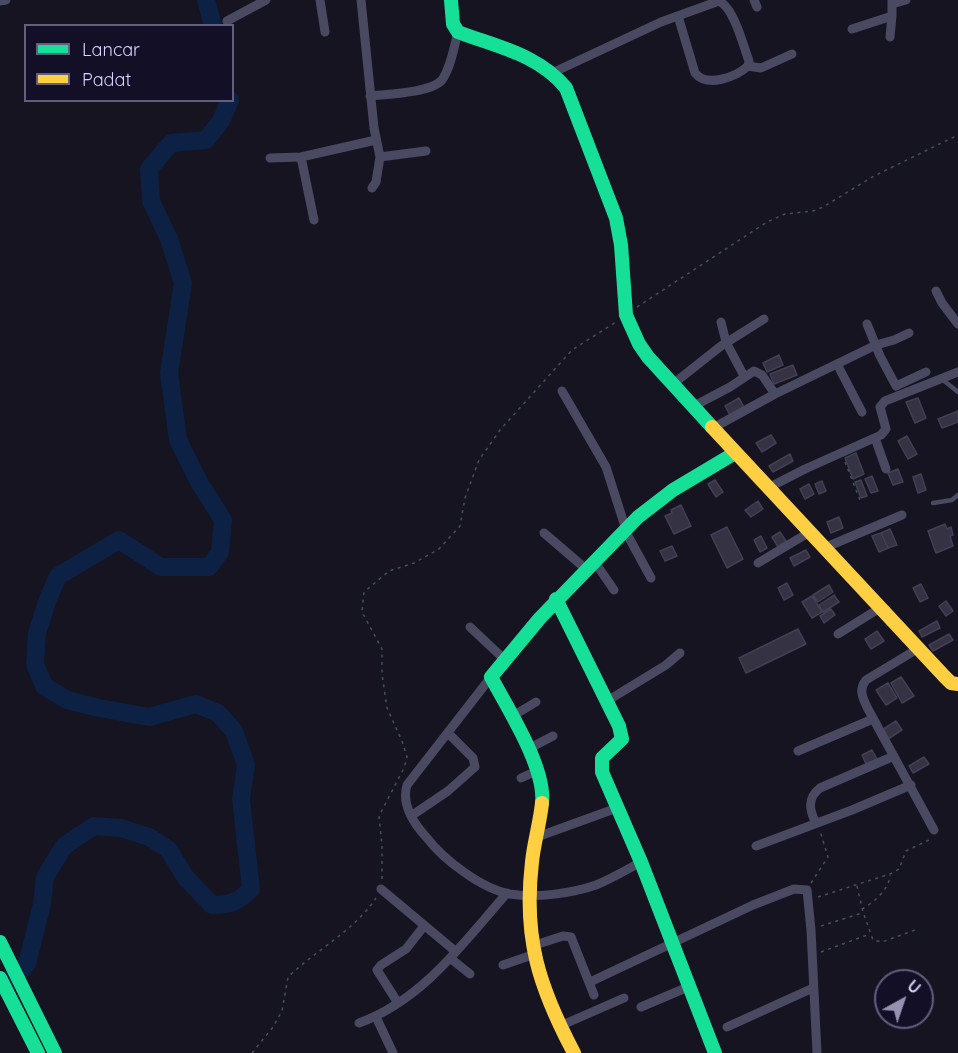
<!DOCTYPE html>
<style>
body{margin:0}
#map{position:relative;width:958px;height:1053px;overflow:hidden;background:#161421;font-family:Quicksand,sans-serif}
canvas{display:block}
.legend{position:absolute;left:24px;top:24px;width:210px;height:78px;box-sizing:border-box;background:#130f26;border:2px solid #625e7d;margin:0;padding:8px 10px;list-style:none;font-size:18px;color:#d9d4ff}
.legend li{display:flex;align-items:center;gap:12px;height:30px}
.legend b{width:30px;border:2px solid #625e7d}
.north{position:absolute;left:874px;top:969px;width:60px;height:60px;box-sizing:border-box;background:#130f26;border:2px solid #625e7d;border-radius:50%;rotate:40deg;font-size:16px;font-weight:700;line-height:24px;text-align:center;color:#d9d4ff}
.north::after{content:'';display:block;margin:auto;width:21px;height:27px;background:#9591b1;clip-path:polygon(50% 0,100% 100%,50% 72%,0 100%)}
</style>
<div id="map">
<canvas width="958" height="1053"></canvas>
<ul class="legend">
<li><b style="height:8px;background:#16e098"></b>Lancar</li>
<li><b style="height:8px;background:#ffcf43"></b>Padat</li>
</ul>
<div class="north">U</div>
</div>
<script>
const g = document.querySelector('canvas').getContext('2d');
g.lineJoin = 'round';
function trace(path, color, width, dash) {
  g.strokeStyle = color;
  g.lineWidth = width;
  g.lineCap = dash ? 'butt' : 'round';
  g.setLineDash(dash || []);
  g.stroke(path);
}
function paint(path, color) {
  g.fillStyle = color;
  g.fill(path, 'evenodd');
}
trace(new Path2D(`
 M206,0L213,26
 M5,984L27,964L42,904L45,877L64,846L94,826L121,828L149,837L168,849L186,878L212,905C229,905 239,902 251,889L241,799L246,765L234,731L218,713L196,704L149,717L99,708L67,700L44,686L35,664L37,633L48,599L58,576L119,540L161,567H209L220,552L223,520L200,484L178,440L169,373L183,283L169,239L151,201L149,169L171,143L206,140L221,121L230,100`), '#0d2144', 18);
const building = new Path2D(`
 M779,355L783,365L767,372L763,363Z
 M793,365L797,375L774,384L770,374Z
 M739,398L744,407L730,415L725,406Z
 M918,398L926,418L915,423L906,402Z
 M958,411V422L942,428L938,419Z
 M771,435L776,443L762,452L756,443Z
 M907,436L917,454L908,459L898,441Z
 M856,453L864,474L853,479L845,458Z
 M790,454L793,461L773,472L769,466Z
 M898,469L903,482L893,485L888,473Z
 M921,474L926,490L918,493L913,477Z
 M872,476L878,491L871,493L865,479Z
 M715,480L723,492L716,497L708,484Z
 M861,480L867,496L861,498L855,482Z
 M822,481L826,491L819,494L815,484Z
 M809,484L814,494L805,499L800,489Z
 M758,501L763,509L751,517L745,510Z
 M681,505L691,526L674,534L665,516L672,513L671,510Z
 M839,517L843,528L831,533L827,522Z
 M945,524L947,529L951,527L953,535L950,536L953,546L936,553L928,531Z
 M727,527L743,559L727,568L711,535Z
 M890,529L897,545L888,548L881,533Z
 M780,532L786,541L778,547L772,537Z
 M881,533L888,548L879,552L872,536Z
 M761,536L767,548L760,552L754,540Z
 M672,546L677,556L665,561L660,551Z
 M806,550L810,557L794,566L790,558Z
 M787,583L793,595L784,600L778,588Z
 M921,584L928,598L920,602L913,588Z
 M829,585L833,592L818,602L813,595Z
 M834,595L839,602L823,612L819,605Z
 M812,596L822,612L812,618L802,602Z
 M946,601L953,611L946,616L939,606Z
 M831,609L835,615L824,623L820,616Z
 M937,621L940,628L922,637L919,631Z
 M798,629L806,644L746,673L739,658Z
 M877,631L884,641L871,649L865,639Z
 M949,634L953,640L933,651L929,645Z
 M901,677L914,696L902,703L891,683Z
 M888,683L897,698L886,705L876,690Z
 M896,721L902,730L888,739L882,730Z
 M872,750L877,759L866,764L862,755Z
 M924,757L929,764L913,773L909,766Z`);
paint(building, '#343243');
trace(building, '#433f54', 1.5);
trace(new Path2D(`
 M637,307L767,222L785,214L813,211L823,207L874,176L958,135
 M845,462L860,500
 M382,879V846L379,816L404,768L407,757L402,741L387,708L382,674V649L362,612L364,592L389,571L414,563L439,549L460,526L465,498L479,460L500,430L572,350L616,322
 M811,883L828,857L820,831
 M857,886L863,912L873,940L882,942L915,930
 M818,897L890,874L899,869L906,851L931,839
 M862,909C874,902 889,890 890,875
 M821,926L862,913
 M821,952L870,934
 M252,1053L273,1027L282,1011L288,977C316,950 354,931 376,898`), '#44505f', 1.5, [3, 4.5]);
trace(new Path2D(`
 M943,380L958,392
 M933,503L952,500L958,495`), '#4a4962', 4.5);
trace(new Path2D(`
 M320,0L325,32
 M361,0L374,128L380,157L376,182L372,188
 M754,0L757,7
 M0,1L6,0
 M892,4L906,0
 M227,21L266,0
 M852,29L892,16V0
 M890,37L892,16
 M748,66L761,68L792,54
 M552,73L661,22L719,1C734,8 743,45 749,61L748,66C736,77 707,88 695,73L678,16
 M370,96C387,94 431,93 442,80C451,67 454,47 458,32
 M301,157L314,220
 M380,157L426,151
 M270,158L301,157L376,140
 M936,291L942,303L958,324
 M721,322L726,342L744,376
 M867,324L880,356L896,386L926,372
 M837,364L862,412
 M673,384L721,346L764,319
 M562,391L606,467L628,536L651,578
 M692,407L730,387L754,371L762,375L775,394
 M713,428L775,394L876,345L894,340L909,333
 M875,438L886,469
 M768,488L805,469L881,435L886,429L880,407L885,401L958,372
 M544,533L586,569
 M824,548L902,515
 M594,561L614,590
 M758,563L808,533
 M470,627L504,659
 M838,634L880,608
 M919,648L866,680C858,690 863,699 868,709L934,830
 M491,677L407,785C401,805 414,824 427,838C444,860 482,889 510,894C536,898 570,894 596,885C611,879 626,870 641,862
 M607,701L666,665L680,653
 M511,717L536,702
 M528,749L553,736
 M798,751L873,719
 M521,778L539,770
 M411,816L448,791L475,767L473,758L448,733
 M816,823C809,810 807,798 820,788L894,756
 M537,837L617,808
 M756,846L852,810L911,785
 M381,889L455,951
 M532,946L563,936L571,937L594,995
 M450,958L470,974
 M503,965L535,954
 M590,982L753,905L794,889L807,890L811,930L817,1053
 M398,1003L377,970L381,965L406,949L424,926
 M641,1007L688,987
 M376,1017L393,1053
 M359,1023C423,1000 464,942 507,893
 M560,1026L624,998
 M727,1027L813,988`), '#4a4962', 9);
trace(new Path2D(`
 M451,0L453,24L458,32C497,47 538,54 566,88L616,218L621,245L626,315L639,344L648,357L712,427
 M556,599L619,726L622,739L602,758V772L641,862L715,1053
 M542,803C546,768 508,709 491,677L540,618L638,517L673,490L735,453
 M0,942L55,1053
 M0,978L38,1053`), '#16e098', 14);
trace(new Path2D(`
 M712,427L944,676L951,683L958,684
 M542,803C540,823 534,842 532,862C523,938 539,987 574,1053`), '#ffcf43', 14);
</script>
